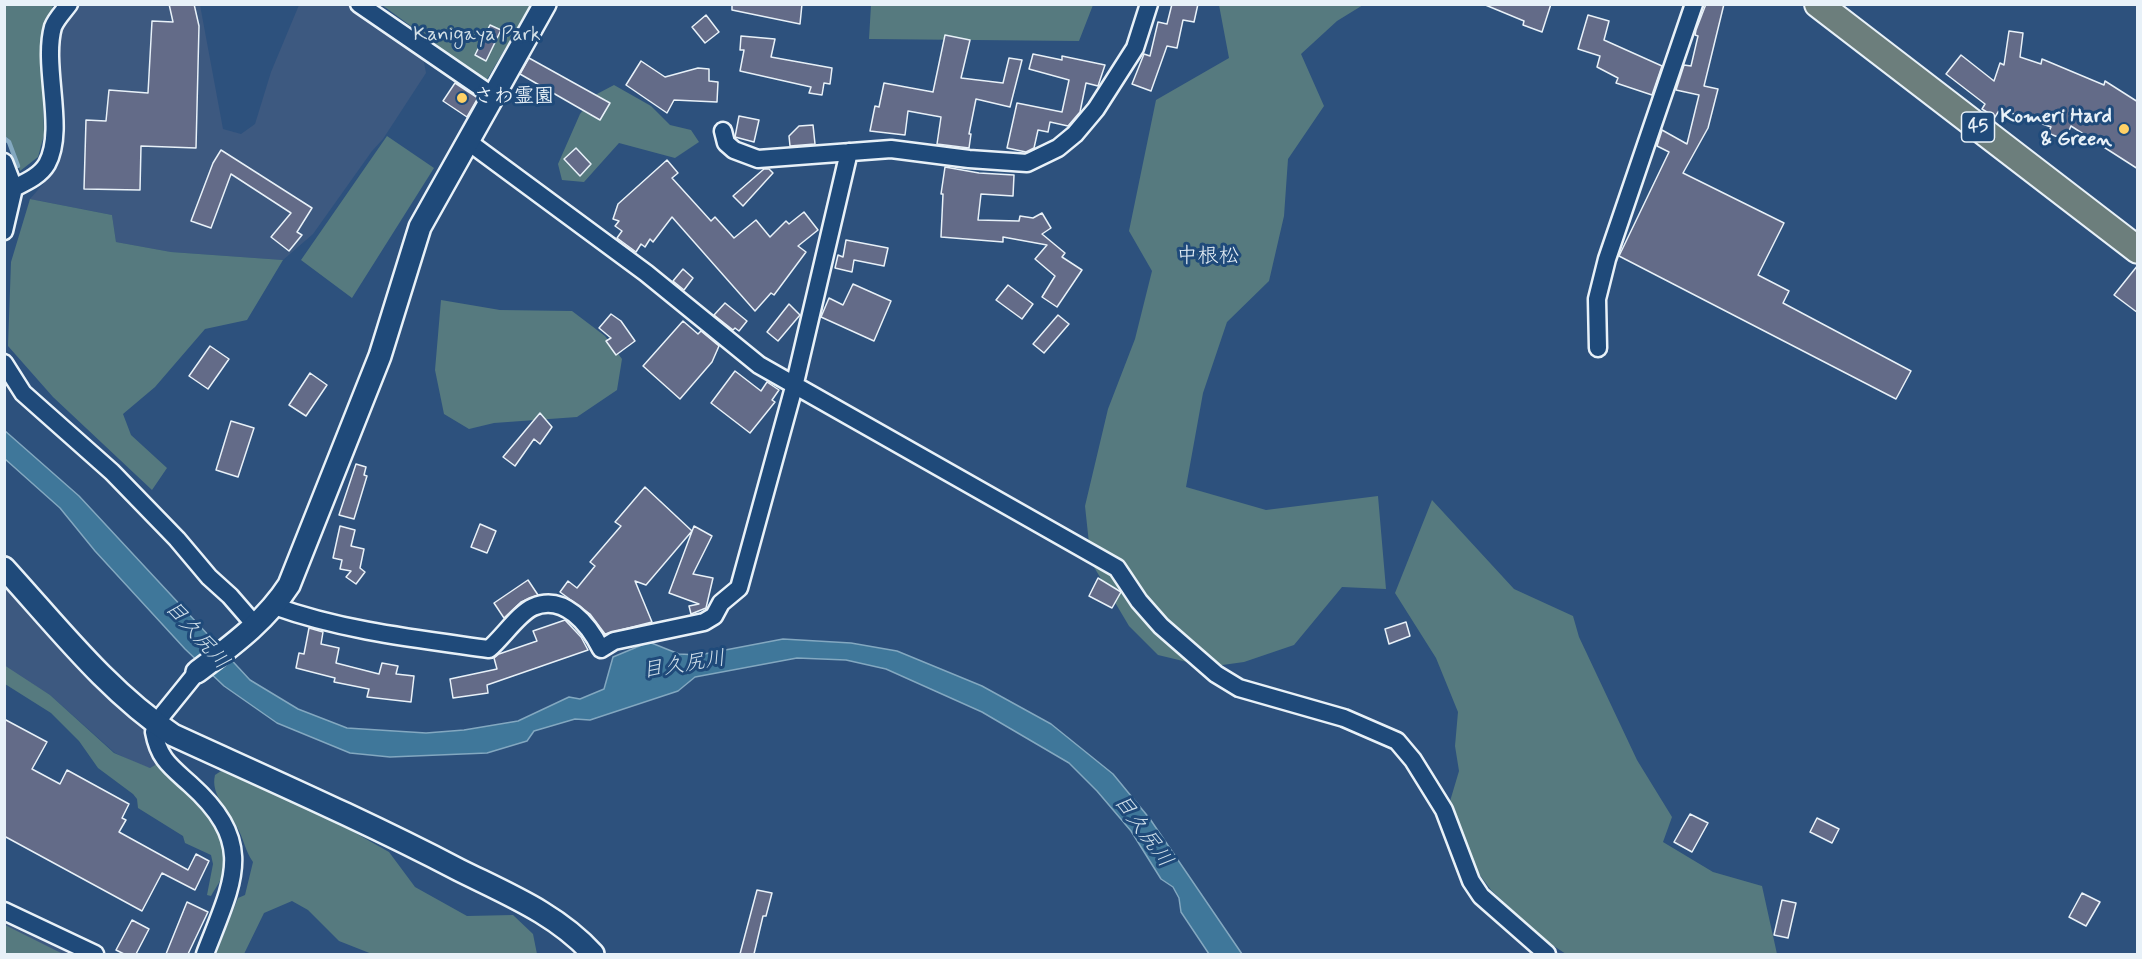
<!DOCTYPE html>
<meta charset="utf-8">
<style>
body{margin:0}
#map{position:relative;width:2142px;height:959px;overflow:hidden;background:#2d517d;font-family:Mynerve,sans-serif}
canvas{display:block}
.frame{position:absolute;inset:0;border:6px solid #e8f1f8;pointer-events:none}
</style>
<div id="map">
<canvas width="2142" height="959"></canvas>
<div class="frame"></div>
</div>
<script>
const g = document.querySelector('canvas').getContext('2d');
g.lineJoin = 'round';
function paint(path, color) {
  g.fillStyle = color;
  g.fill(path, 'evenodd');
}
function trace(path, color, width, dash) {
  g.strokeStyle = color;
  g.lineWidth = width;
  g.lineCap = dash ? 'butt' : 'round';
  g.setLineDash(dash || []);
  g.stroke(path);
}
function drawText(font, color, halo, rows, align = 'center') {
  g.font = font + ' Mynerve,"Klee One",sans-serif';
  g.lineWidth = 6;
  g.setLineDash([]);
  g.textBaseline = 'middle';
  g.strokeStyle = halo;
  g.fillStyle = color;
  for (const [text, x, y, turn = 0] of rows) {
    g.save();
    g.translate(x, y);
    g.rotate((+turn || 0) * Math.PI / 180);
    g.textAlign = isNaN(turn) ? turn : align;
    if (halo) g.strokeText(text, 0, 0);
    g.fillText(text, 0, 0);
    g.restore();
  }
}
paint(new Path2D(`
 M81,5H200L223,129L241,134L255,124L271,72L299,5H349L422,51L426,73L383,139L372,151L313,234L283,260L171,252L116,242L112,215L30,199L56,169L63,152L58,37L69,14Z
 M5,583L138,718L159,763L155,766L150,768L138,764L115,753L50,695L5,668Z
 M4,916L81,954H5Z`), '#3d5980');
paint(new Path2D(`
 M5,5H53L42,45L44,135L38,157L20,171L8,138L5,137Z
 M382,5H531L486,81Z
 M871,5H1093L1079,41L869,39Z
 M1219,5H1363L1337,21L1301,54L1324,106L1288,159L1284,216L1269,281L1227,322L1203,393L1186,487L1266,510L1378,496L1386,589L1342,587L1294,645L1244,662L1208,667L1158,655L1129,626L1091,562L1085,506L1108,409L1135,339L1152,271L1129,231L1156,100L1229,58Z
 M614,85L651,106L670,125L691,130L699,142L675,158L619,143L584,182L562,180L558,164L580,114L595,95Z
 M387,136L434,168L352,298L301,260Z
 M30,199L112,215L116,242L171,252L283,260L247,320L205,329L155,387L123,414L131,435L167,468L152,490L53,397L8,346L11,262Z
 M441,300L500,310L572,311L605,336L622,359L617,390L577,417L494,423L469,429L444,414L435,370Z
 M1432,500L1514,589L1573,616L1579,637L1637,760L1672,817L1663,842L1713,872L1762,886L1777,954H1566L1543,939L1491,890L1461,850L1448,808L1459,771L1455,746L1458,712L1436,658L1395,593Z
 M4,665L50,695L114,753L150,768L159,763C188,790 227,818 227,863C227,872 216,887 211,896L207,895L213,864L211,855L185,843L183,836L138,808L137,799L133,794L98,768L79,741L51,713L5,684Z
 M221,771L274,787L389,852L415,887L467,916L513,915L533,934L537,954H372L339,941L308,910L292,901L264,913L244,954H216L238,898L245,895L253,862C245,851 244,839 237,827C229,811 210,795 215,775Z
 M5,925L59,952L64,954H5Z`), '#567a7f');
const water = new Path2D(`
 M4,430L79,496L250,680L298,709L347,728L426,733L464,730L518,721L569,697L580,699L604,689L613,657L649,642L679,654L699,655L783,639L851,643L897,651L982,686L1051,724L1113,774L1150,819L1242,954H1209L1181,912L1179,898L1173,887L1161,879L1131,831L1097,791L1069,763L982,712L886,669L846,660L797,658L695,677L678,691L590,720L575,719L534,731L527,741L487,753L390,757L350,753L277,723L224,686L185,649L95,551L60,508L5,459Z`);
paint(water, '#3f779a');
trace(water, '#83a8c0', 1.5);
trace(new Path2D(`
 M4,138L9,142L18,166`), '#83a8c0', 4.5);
const building = new Path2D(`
 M169,4H194L199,26L196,148L141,146L140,190L84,189L86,120L106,121L109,90L148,93L152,21L173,22Z
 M732,4H802L800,24L732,10Z
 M1172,4H1198L1194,22L1183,20L1177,48L1167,46L1151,91L1132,84L1144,54L1150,56L1158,22L1167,24Z
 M1483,4H1551L1542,32L1523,25L1524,21Z
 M1706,4H1724L1704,86L1718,89L1708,128L1683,173L1784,223L1758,275L1789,291L1783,303L1911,371L1896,399L1619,256L1669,152L1657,146L1662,130L1687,144L1699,95L1676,90L1684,65L1691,66L1698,36L1695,35L1696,30Z
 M706,15L719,32L705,43L692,27Z
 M1588,15L1609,21L1604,40L1662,66L1652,95L1616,83L1618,78L1597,67L1600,56L1578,49Z
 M490,25L501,30L486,61L475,55Z
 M2009,31L2023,33L2020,57L2041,64L2042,59L2104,85L2105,81L2138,102V169L2071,126L2065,140L2048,133L2051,127L2000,109L1995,117L1982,109L1985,104L1946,74L1961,55L1994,81L2000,63L2004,65Z
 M945,35L970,40L961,78L1003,83L1009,58L1022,60L1010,107L976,99L969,134H971L969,148L937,144L941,117L908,111L905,135L870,131L875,106L879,107L884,83L933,92Z
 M741,36L775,39L771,57L832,68L830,84L824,83L822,95L809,93L811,87L740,71L744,50H740Z
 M1033,54L1062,60V56L1105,65L1098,86L1086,83L1080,112L1068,126L1050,122L1048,132L1038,130L1034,148L1026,152L1007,148L1017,103L1062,112L1069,80L1029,69Z
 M529,58L610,103L600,120L520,74Z
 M641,61L665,77L698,68L709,69V81L718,82L717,102L674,100L667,113L626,85Z
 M455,83L478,98L467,117L443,101Z
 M739,116L759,120L754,142L735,137Z
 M813,125L815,144L790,146L789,136L799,126Z
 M576,148L591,164L580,176L564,159Z
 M221,150L312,208L297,232L302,235L289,251L271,237L291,213L231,174L211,228L191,221L213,163Z
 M667,160L678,173L672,178L711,221L715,217L734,238L756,220L770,237L786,221L789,224L804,212L818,230L798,246L806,252L774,295L771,293L755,311L672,217L653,242L650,239L645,247L641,244L636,252L617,238L622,231L615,226L619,221L613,219L618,204Z
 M945,167L979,173L1014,175L1013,196L981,194L978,220L1019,221L1020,216L1033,218L1042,213L1051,228L1042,234L1065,253L1062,257L1082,270L1057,307L1042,297L1055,276L1035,259L1047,245L1003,237V242L941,237L943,194H941Z
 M764,169H769L773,173L743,206L733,196Z
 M846,240L888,248L884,266L854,260L852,272L835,268L838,255L843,257Z
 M2138,265V313L2114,295Z
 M683,269L693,278L684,290L673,281Z
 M853,284L891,301L874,341L821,317L829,298L843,305Z
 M1008,285L1033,304L1022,319L996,300Z
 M725,303L747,321L739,331L735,328L733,330L714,315Z
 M789,304L800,315L778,341L767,332Z
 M611,314L621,321L635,341L616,355L606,341L611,338L599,328Z
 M1058,315L1069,324L1044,353L1033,344Z
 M683,321L698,334L701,331L719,346L712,362L680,399L643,366Z
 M210,346L229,359L208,389L189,376Z
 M735,371L761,391L767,382L779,390L772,400L775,402L750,433L711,403Z
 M310,373L327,385L306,416L289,405Z
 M540,413L552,427L540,444L534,439L515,466L503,457Z
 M231,421L254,428L238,477L216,470Z
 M356,464L366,467L364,475L367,476L354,519L339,515Z
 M645,487L692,531L646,585L635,581L652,622L605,634L590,614L560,592L568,581L577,588L595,566L590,562L621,526L615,522Z
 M480,524L496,531L487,553L471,547Z
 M340,526L355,530L351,546L364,549L360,568L365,572L356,584L346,577L351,571L340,569L342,560L333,558Z
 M694,526L712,536L693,574L713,578L706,608L691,614L689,606L699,604L669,593Z
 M1098,578L1121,592L1112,608L1089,596Z
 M528,580L538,595L521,602L504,618L494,603Z
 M565,620L581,637L588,650L487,685L488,693L453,698L450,679L497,669L494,658L499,654L537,641L533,631Z
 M1406,622L1410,636L1389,644L1385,629Z
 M309,628L323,632L321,644L339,648L336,663L379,674L382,663L398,666L396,674L414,676L411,702L367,697L369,689L334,682L335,678L296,668L299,653L304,654Z
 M4,719L47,742L32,769L60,784L67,770L129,804L122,818L126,820L119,832L188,870L196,854L209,861L195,890L162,873L142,911L4,836Z
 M1690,814L1708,823L1692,852L1674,842Z
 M1817,818L1839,829L1832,843L1810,832Z
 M757,890L772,893L766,916H763L754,954H740Z
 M2082,893L2100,902L2086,926L2069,917Z
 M1782,900L1796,903L1788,938L1774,935Z
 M187,902L208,912L188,954H166Z
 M132,920L149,929L136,954H124L116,950Z`);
paint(building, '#636b88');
trace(building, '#e8f1f8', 1.5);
const minor = new Path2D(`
 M359,4L493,96
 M723,131L726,143L734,150L758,159L891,149L969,159L1027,163L1058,148L1075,134L1096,109L1135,48L1149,4
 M470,143L646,273L759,365L1117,568L1139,601L1161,626L1216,674L1239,688L1344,718L1397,741L1413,760L1444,810L1471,881L1481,896L1547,954
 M4,162L14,188L4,231
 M14,188C26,182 40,176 47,164C66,129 42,67 53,27C56,19 64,11 69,4
 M1598,348L1597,299L1607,259L1694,4
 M4,363L23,393L112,472L177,539L209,577L230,596L256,626
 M274,606C343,631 418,639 489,649C503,637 519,613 533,607C564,593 589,625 601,649L614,641L704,622L714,616L721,603L739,588L794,387L849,152
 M197,672L163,714L154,732C159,759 170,766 190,784C257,844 233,881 205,954
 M4,911L95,954`);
const tertiary = new Path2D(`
 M4,568C57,626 107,691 173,735C269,779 365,821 459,870C507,894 557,914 593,954
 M197,672C231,646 265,622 289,585L380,356L420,227L545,4`);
const primary = new Path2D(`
 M1818,4L2138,250`);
trace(minor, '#e8f1f8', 21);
trace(tertiary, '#e8f1f8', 26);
trace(primary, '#e8f1f8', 30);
trace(minor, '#1f4a7a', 16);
trace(tertiary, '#1f4a7a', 21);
trace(primary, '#6c7e7c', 26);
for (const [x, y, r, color] of [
 [462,98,6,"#ffd166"],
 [2124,129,6,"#ffd166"]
]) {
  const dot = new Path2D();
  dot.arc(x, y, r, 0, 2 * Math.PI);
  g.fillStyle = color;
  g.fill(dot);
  trace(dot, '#1f4a7a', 2);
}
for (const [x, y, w] of [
 [1978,127,33]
]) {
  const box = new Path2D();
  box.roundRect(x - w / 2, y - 15, w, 30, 4.5);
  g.fillStyle = '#1f4a7a';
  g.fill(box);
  trace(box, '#e8f1f8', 1.5);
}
drawText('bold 18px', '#e8f1f8', null, [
 ["45",1978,127]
]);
drawText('20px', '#d2dfe6', '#1f4a7a', [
 ["Kanigaya Park",477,36]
]);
drawText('bold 20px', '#e8f1f8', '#1f4a7a', [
 ["さわ霊園",474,98],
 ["Komeri Hard",2112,118,"right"],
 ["& Green",2112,141,"right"]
], 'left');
drawText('21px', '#e8f1f8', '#1f4a7a', [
 ["中根松",1208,258]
]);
drawText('italic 21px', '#cfdfea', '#1f4a7a', [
 ["目久尻川",196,636,48],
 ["目久尻川",684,666,-9],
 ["目久尻川",1142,832,54]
]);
</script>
